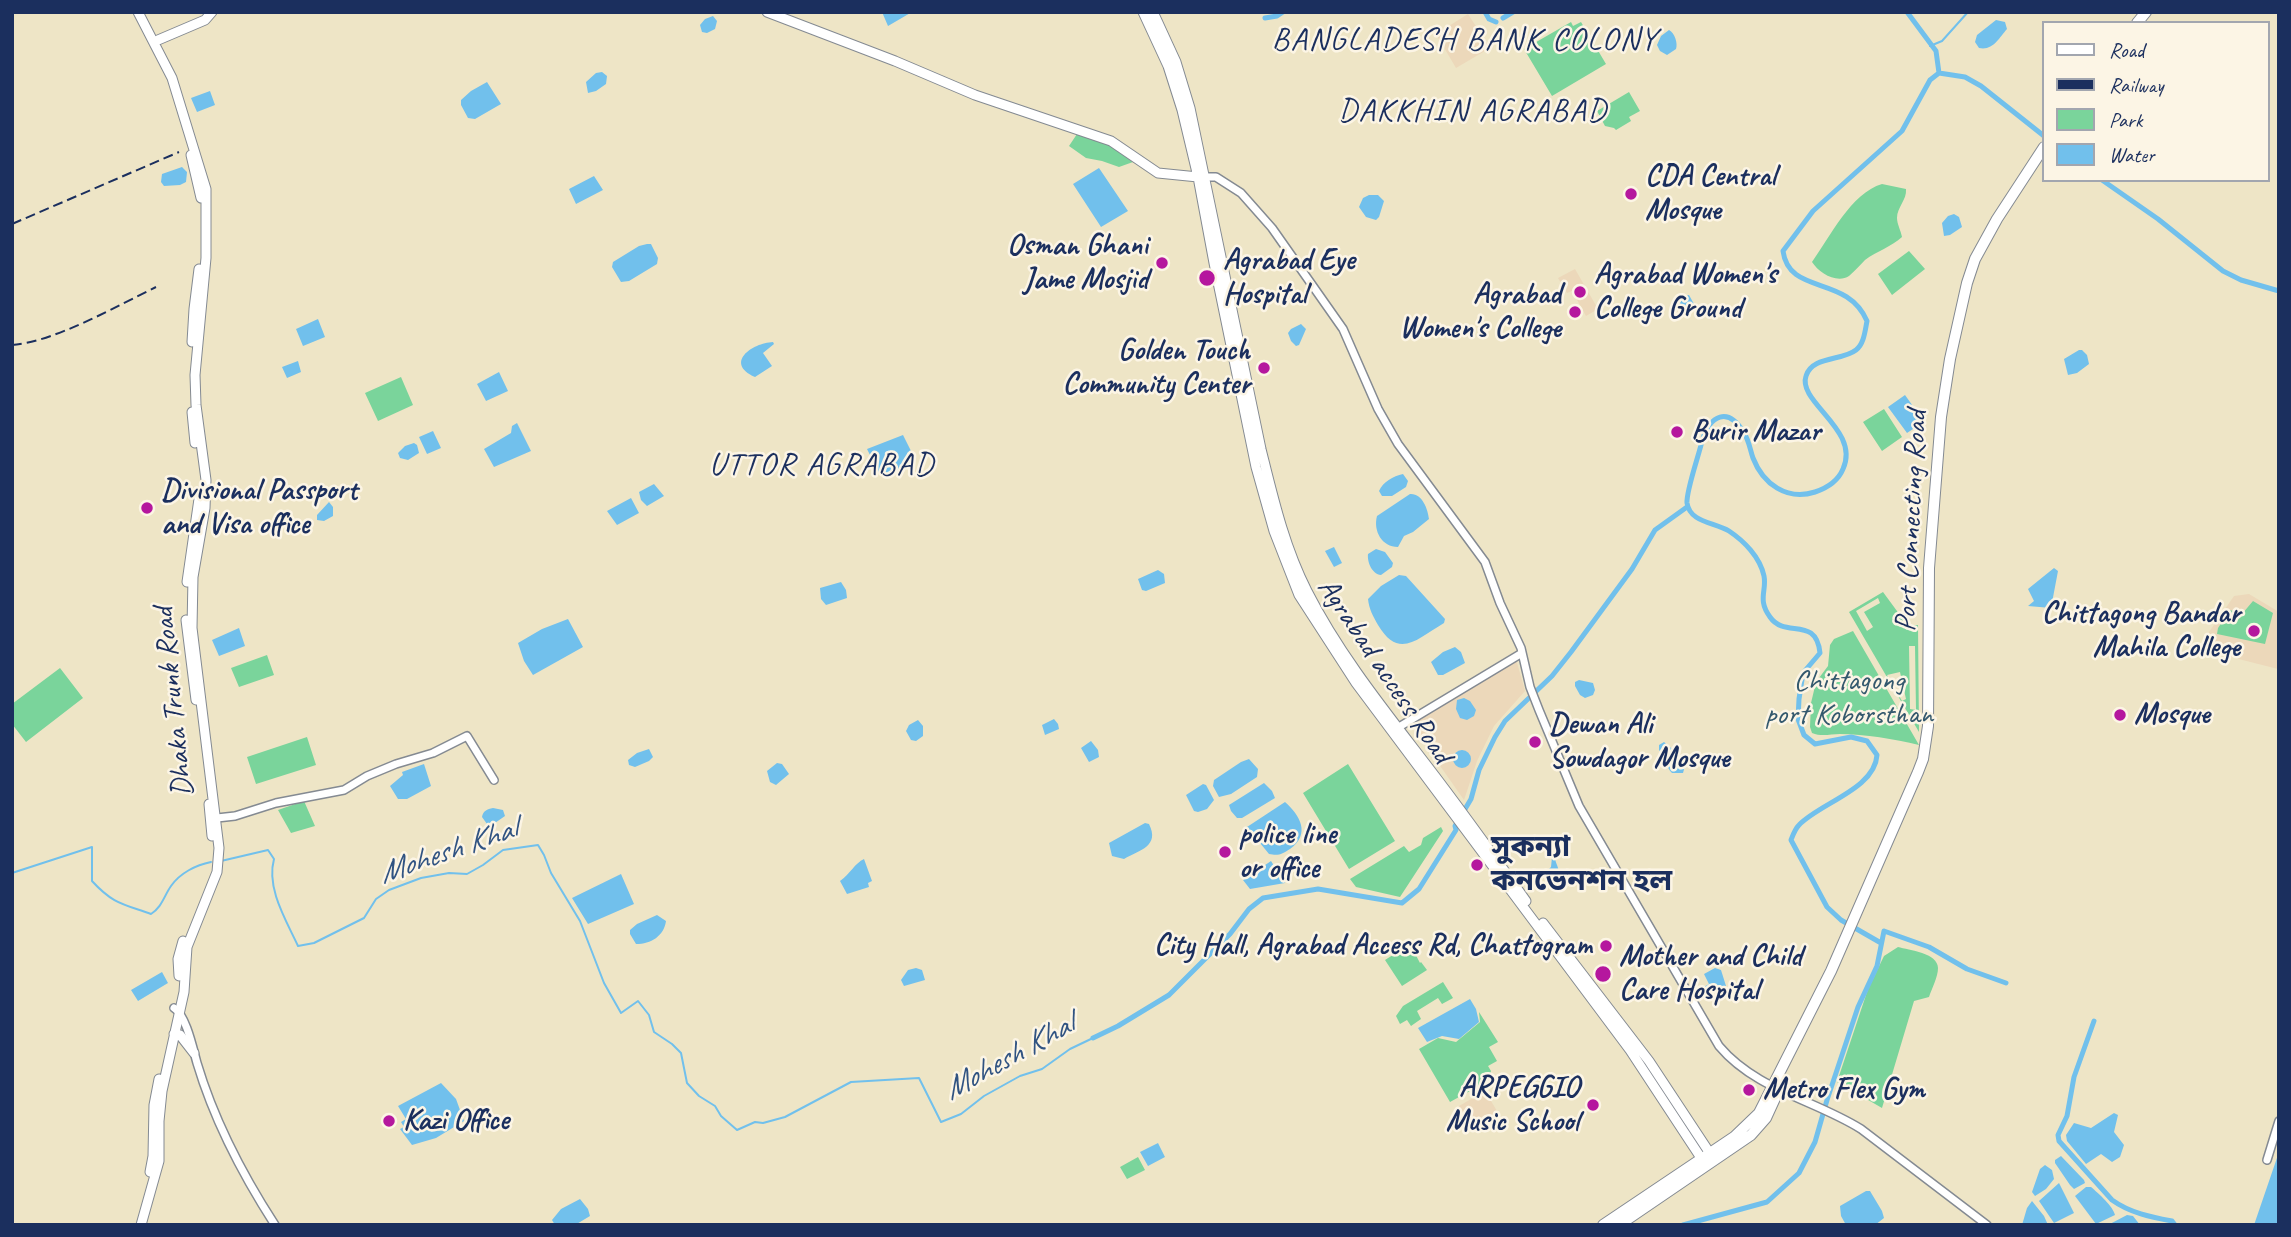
<!DOCTYPE html>
<meta charset="utf-8">
<style>
body{margin:0}
#map{position:relative;width:2291px;height:1237px;overflow:hidden;background:#eee5c6;font-family:Caveat,sans-serif}
canvas{display:block}
.frame{position:absolute;inset:0;border:14px solid #1b2f5e;pointer-events:none}
.legend{position:absolute;left:2042px;top:21px;width:228px;height:161px;box-sizing:border-box;background:#fcf5e5;border:2px solid #a2a6af;margin:0;padding:9px 12px;list-style:none;font-size:21px;color:#1b2f5e}
.legend li{display:flex;align-items:center;gap:14px;height:35px}
.legend b{width:35px;border:2px solid #a2a6af}
</style>
<div id="map">
<canvas width="2291" height="1237"></canvas>
<div class="frame"></div>
<ul class="legend">
<li><b style="height:9px;background:#fff"></b>Road</li>
<li><b style="height:9px;background:#1b2f5e"></b>Railway</li>
<li><b style="height:19px;background:#7ad49b"></b>Park</li>
<li><b style="height:19px;background:#71c0ec"></b>Water</li>
</ul>
</div>
<script>
const g = document.querySelector('canvas').getContext('2d');
g.lineJoin = 'round';
function paint(path, color) {
  g.fillStyle = color;
  g.fill(path, 'evenodd');
}
function trace(path, color, width, dash) {
  g.strokeStyle = color;
  g.lineWidth = width;
  g.lineCap = dash ? 'butt' : 'round';
  g.setLineDash(dash || []);
  g.stroke(path);
}
function drawText(font, color, halo, rows, align = 'center') {
  g.font = font + ' Caveat,"Noto Sans Bengali",sans-serif';
  g.lineWidth = 5;
  g.setLineDash([]);
  g.textBaseline = 'middle';
  g.strokeStyle = halo;
  g.fillStyle = color;
  for (const [text, x, y, turn = 0] of rows) {
    g.save();
    g.translate(x, y);
    g.rotate((+turn || 0) * Math.PI / 180);
    g.textAlign = isNaN(turn) ? turn : align;
    if (halo) g.strokeText(text, 0, 0);
    g.fillText(text, 0, 0);
    g.restore();
  }
}
paint(new Path2D(`
 M1468,14L1490,48L1456,68L1436,34Z
 M1575,269L1598,309L1586,316L1572,291L1567,293L1558,278Z
 M2249,594L2279,612L2278,669L2207,651L2209,632L2234,596Z
 M1516,659L1525,691L1494,726L1477,761L1464,800L1410,723Z
 M1485,1091L1500,1116L1474,1132L1459,1106Z`), '#ecd8ba');
paint(new Path2D(`
 M1571,22L1573,26L1581,22L1606,64L1552,96L1524,49Z
 M1629,92L1640,111L1629,117L1631,121L1616,130L1614,128L1605,126L1597,111Z
 M1077,134L1111,146L1133,162L1119,167L1102,161L1086,158L1069,146Z
 M1882,184L1906,189C1907,200 1897,207 1897,218C1897,224 1901,231 1902,237C1891,247 1877,251 1865,260C1860,265 1855,271 1849,276C1837,284 1819,273 1812,262C1830,237 1851,193 1882,184Z
 M1909,251L1925,269L1892,295L1878,274Z
 M401,377L413,405L378,421L365,393Z
 M1884,409L1902,437L1882,451L1863,422Z
 M1883,592L1908,626L1918,625L1919,732L1849,612ZM1878,598L1880,603L1864,612L1873,627L1867,631L1856,611ZM1909,646H1915L1916,710L1910,709ZM1900,672L1906,699L1902,701L1887,675Z
 M2253,601L2273,613L2265,644L2217,634L2218,628L2230,610L2242,614Z
 M1853,631L1919,745C1894,739 1865,734 1840,734C1830,734 1822,737 1812,733L1810,727L1811,703L1816,682L1828,666L1830,645L1834,639Z
 M267,655L274,675L239,687L231,668Z
 M60,668L83,698L26,742L12,724V704Z
 M307,737L316,765L256,784L247,757Z
 M1348,764L1395,841L1349,869L1303,793Z
 M304,801L315,826L291,833L278,810Z
 M1441,827L1443,831L1400,897L1356,887L1350,879L1404,846L1409,852L1421,845L1423,838Z
 M1410,944L1420,963L1421,962L1427,970L1402,986L1385,960Z
 M1898,947C1909,950 1938,953 1938,968C1938,977 1932,988 1929,997L1914,1001L1882,1108L1837,1082L1868,989L1884,956Z
 M1443,982L1453,998L1442,1004L1438,998L1417,1011L1421,1019L1411,1026L1407,1020L1400,1024L1396,1016L1403,1006Z
 M1479,1012L1498,1042L1489,1047L1497,1061L1488,1066L1491,1071L1488,1081L1450,1102L1419,1049L1438,1038L1456,1042L1480,1022Z
 M1138,1157L1145,1170L1127,1179L1120,1167Z`), '#7ad49b');
paint(new Path2D(`
 M882,12H912L888,26Z
 M713,16L717,21L715,29L707,33L702,32L700,25L705,19Z
 M1996,20L2005,22L2007,29C1999,38 1993,51 1979,48L1975,42L1977,35Z
 M1669,30C1675,33 1678,44 1676,49L1667,55L1660,51L1657,45L1661,36Z
 M602,72L607,76L606,84L596,91L588,93L586,82L596,73Z
 M487,82L501,104L475,119L468,118L461,105V100L471,91Z
 M210,91L215,105L197,112L191,98Z
 M182,167L187,172L186,182L180,185L164,186L161,182L162,174Z
 M1099,168L1128,211L1101,227L1073,184Z
 M594,176L603,190L576,204L569,189Z
 M1369,195H1378L1384,201L1379,217L1376,220L1366,217L1359,207L1363,198Z
 M1954,214L1959,217L1962,227L1950,235L1944,236L1942,223L1948,216Z
 M647,244H651L658,258L657,264L629,281L621,282L612,267L613,262L639,246Z
 M1689,295L1694,304V309L1688,313H1683L1679,305L1684,296Z
 M318,319L325,337L303,346L296,329Z
 M1301,324L1306,329L1299,345L1296,346L1291,341L1288,333L1291,329Z
 M773,342L774,344L763,353L772,366L755,377C724,363 752,343 773,342Z
 M2079,350H2082L2087,355L2089,364L2077,373L2068,375L2064,359Z
 M298,361L301,372L287,378L282,367Z
 M499,372L508,391L486,401L477,384Z
 M1905,395L1920,416L1919,425L1907,433L1888,407Z
 M517,423L531,451L494,467L484,449L511,433L512,426Z
 M433,431L441,448L427,454L419,437Z
 M903,435L911,451L907,453L911,463L897,470L880,475L867,449Z
 M414,443L417,445L419,453L408,460L400,458L398,453L405,446Z
 M1403,474L1408,481L1406,487L1392,496H1382L1379,491C1383,482 1393,476 1403,474Z
 M654,484L664,496L647,506L641,500L639,492Z
 M1410,494C1422,493 1428,509 1429,519L1413,532L1404,536L1398,547C1382,547 1373,531 1377,516Z
 M631,498L639,513L617,525L607,511Z
 M329,502L333,507V516L324,521L317,520V515Z
 M1334,547L1342,563L1334,567L1325,551Z
 M1376,549L1385,552L1393,563L1392,567L1381,575C1372,574 1367,562 1368,554Z
 M2054,568L2058,571L2051,608L2028,606L2034,601L2028,589Z
 M1158,570L1164,574L1165,583L1146,591L1142,590L1138,579Z
 M1399,575L1406,576L1445,619L1444,623C1417,639 1399,660 1378,625C1373,616 1369,609 1368,599L1381,586Z
 M841,582L846,590L847,598L826,605L821,599L820,588Z
 M568,619L583,647L533,675L524,661L518,643L542,629Z
 M239,628L245,646L219,656L212,640Z
 M1455,647L1461,652L1465,663L1443,675H1438L1431,662L1443,652Z
 M1579,680L1593,683L1595,690L1593,695L1585,698L1580,695L1575,686V682Z
 M1464,698L1470,701L1476,710L1474,716L1467,720L1460,718L1456,709L1457,700Z
 M1054,719L1058,724L1059,729L1045,735L1042,725Z
 M918,720L923,726V736L916,741L911,740L906,731L909,725Z
 M1091,741L1098,750L1099,757L1089,762L1081,748Z
 M1664,742L1677,753L1685,766L1683,773H1672C1666,768 1666,757 1659,750V745Z
 M649,749L653,757L649,761L635,767L629,765L628,760L637,753Z
 M1453 759a9 9 0 1 1 18 0a9 9 0 1 1-18 0Z
 M1249,759L1258,769L1257,777L1231,794L1219,797L1213,786L1214,780L1241,762Z
 M777,763L782,764L789,774L776,785L770,782L767,771Z
 M424,764L431,786L407,799H398L390,786L403,775L402,772Z
 M1264,783L1272,791L1275,798L1242,818H1237L1231,811L1229,805Z
 M1203,784L1206,785L1214,800L1207,809L1198,812L1194,811L1186,795Z
 M1285,802C1300,815 1311,834 1290,849C1282,854 1279,856 1269,854L1247,827Z
 M493,808L503,810L505,816L492,825L487,824L482,817C483,811 487,809 493,808Z
 M1145,823L1149,824C1160,846 1140,850 1124,859L1112,856L1109,843Z
 M1552,857H1554C1558,868 1564,879 1555,888L1546,872L1551,867Z
 M864,859L872,881L868,883L869,887L847,894L840,881C850,874 855,863 864,859Z
 M1271,861L1285,883L1250,889L1243,880Z
 M621,874L634,904L588,924L572,898Z
 M657,915L666,921C664,936 651,944 636,944L630,934V930L637,924Z
 M916,968L922,970L925,980L904,986L901,980L908,970Z
 M1715,968L1721,970L1726,986L1720,991L1706,994L1702,988L1709,984L1704,974Z
 M162,972L168,983L138,1001L131,990Z
 M1470,999L1476,1009L1479,1022L1459,1039L1442,1036L1427,1042L1418,1028Z
 M441,1083L456,1099L464,1121L436,1138L412,1145L400,1129L404,1127L401,1122L406,1119L398,1106Z
 M2114,1113L2118,1115L2114,1132L2124,1145L2120,1157L2112,1162L2101,1154L2086,1164L2067,1141L2066,1135L2074,1123L2091,1128Z
 M1158,1143L1165,1157L1148,1166L1140,1152Z
 M2279,1152V1225H2254Z
 M2061,1156L2084,1180L2085,1183L2074,1189L2070,1185L2055,1163V1160Z
 M2045,1165L2052,1170L2054,1179L2046,1189L2035,1196L2032,1192L2040,1169Z
 M2059,1183L2074,1213L2054,1223L2039,1201Z
 M2086,1187H2091C2099,1194 2113,1206 2115,1215L2096,1224L2075,1196Z
 M1866,1191H1870L1882,1211L1884,1218L1875,1225H1846L1841,1216L1840,1206Z
 M580,1199L588,1209L590,1216L575,1225H555L552,1220L561,1209Z
 M2032,1201L2044,1216L2048,1225H2022L2027,1208Z
 M2127,1215L2133,1216L2140,1225H2108Z`), '#71c0ec');
trace(new Path2D(`
 M1930,46L1942,41L1968,12
 M221,861L268,850L274,859C266,888 286,920 298,946L314,943L364,918L376,899L389,890L421,878L449,873L467,874L483,865L503,850L538,845L544,855L551,873L580,921L604,983L621,1013L638,1001L649,1015L654,1032L672,1044L681,1053L687,1083L699,1096L715,1106L721,1116L737,1130L755,1122L763,1123L785,1117L851,1082L919,1078L941,1122L961,1114L984,1096L1020,1076L1042,1069L1070,1049L1093,1038
 M12,873L92,847V881C113,904 123,904 151,914C162,907 164,896 171,886C180,873 196,865 211,862`), '#71c0ec', 2);
trace(new Path2D(`
 M1485,12L1489,19L1496,22
 M1907,12L1936,51L1939,73
 M1265,18L1277,16L1283,12
 M1503,18L1513,12
 M2102,180L2158,219L2223,271L2241,280L2279,291
 M1881,943L1841,920L1827,907L1791,840C1793,835 1795,829 1799,825C1820,803 1875,789 1877,755L1867,741L1851,737L1815,744L1804,735L1798,719L1799,699L1803,673L1820,653C1816,615 1785,639 1770,617C1757,599 1767,591 1764,576C1760,557 1744,541 1729,531C1715,522 1690,523 1687,503C1686,491 1699,455 1702,441C1710,415 1728,406 1744,433C1749,440 1750,450 1753,458C1763,484 1787,501 1815,492C1827,488 1838,481 1843,469C1861,430 1797,402 1806,376C1812,356 1842,361 1856,350C1864,344 1865,331 1867,321C1847,274 1789,296 1783,251L1813,211L1902,131L1930,80L1939,73L1965,77L1981,86L2044,136
 M2094,1021L2074,1077L2067,1116L2058,1135L2059,1141L2112,1200C2130,1213 2151,1217 2172,1221L2175,1225
 M1093,1038L1118,1026L1169,995L1230,934L1249,909L1263,898L1318,889L1402,903L1419,889L1456,830L1455,826L1471,799L1479,770L1495,737L1505,721L1552,676L1571,652L1632,569L1655,530L1687,507
 M1683,1225L1767,1202L1799,1173L1815,1142L1827,1100L1858,1007L1877,966L1884,931L1929,947L1967,969L2006,983`), '#71c0ec', 5);
const minor = new Path2D(`
 M1206,177H1216L1241,193L1272,228L1343,329L1378,409L1398,444L1485,562L1500,603L1521,648L1530,687L1539,710L1579,806L1719,1046C1756,1090 1815,1100 1861,1129L1987,1225
 M1394,730L1522,653
 M217,818L235,816L276,803L344,790L367,776L396,764L433,753L467,736L494,780
 M174,1008C186,1015 193,1049 197,1063C214,1120 242,1174 275,1225
 M2267,1160L2279,1121`);
const major = new Path2D(`
 M138,12L172,78L206,189V258L195,375L196,405L206,480L205,508L193,577L192,628L219,848L217,872L187,947L184,992L162,1091L159,1121V1161L141,1225
 M767,12L895,61L975,95L1111,141L1158,173L1198,177
 M1143,12L1168,66L1182,110L1198,177L1214,263L1256,467L1274,531L1299,595L1356,683L1630,1050L1705,1164
 M1153,12L1176,62L1190,108L1261,449C1273,497 1284,546 1307,591C1339,654 1385,711 1428,767C1462,811 1494,856 1526,901
 M158,40L205,20L212,12
 M191,155L201,198
 M192,342L194,309L199,269
 M192,412L195,443
 M187,582L200,492
 M186,620L196,700
 M209,804L212,836
 M1543,923L1649,1061L1713,1158
 M179,976L178,959L183,941
 M174,1034L180,1035L194,1053
 M150,1172L153,1156L154,1105L159,1079`);
const highway = new Path2D(`
 M2137,23L2146,12
 M1603,1225L1734,1137L1759,1113L1831,971L1918,772L1923,759L1928,726L1929,568L1941,417L1950,359L1967,283L1975,259L1997,219L2044,147
 M1619,1225L1751,1135L1766,1118L1777,1094`);
trace(minor, '#848a92', 10);
trace(major, '#848a92', 11);
trace(highway, '#848a92', 12);
trace(minor, '#fff', 7);
trace(major, '#fff', 9);
trace(highway, '#fff', 10);
trace(new Path2D(`
 M12,224L179,152
 M12,345C54,342 117,306 156,287`), '#1b2f5e', 2, [10, 5]);
for (const [x, y, r, color] of [
 [1631,194,7,"#b5179e"],
 [1162,263,7,"#b5179e"],
 [1207,278,9,"#b5179e"],
 [1580,292,7,"#b5179e"],
 [1575,312,7,"#b5179e"],
 [1264,368,7,"#b5179e"],
 [1677,432,7,"#b5179e"],
 [147,508,7,"#b5179e"],
 [2254,631,7,"#b5179e"],
 [2120,715,7,"#b5179e"],
 [1535,742,7,"#b5179e"],
 [1225,852,7,"#b5179e"],
 [1477,865,7,"#b5179e"],
 [1606,946,7,"#b5179e"],
 [1603,974,9,"#b5179e"],
 [1749,1090,7,"#b5179e"],
 [1593,1105,7,"#b5179e"],
 [389,1121,7,"#b5179e"]
]) {
  const dot = new Path2D();
  dot.arc(x, y, r, 0, 2 * Math.PI);
  g.fillStyle = color;
  g.fill(dot);
  trace(dot, '#fcf5e5', 2.5);
}
drawText('bold 30px', '#1b2f5e', '#fcf5e5', [
 ["CDA Central",1645,177],
 ["Mosque",1645,211],
 ["Osman Ghani",1148,246,"right"],
 ["Jame Mosjid",1148,280,"right"],
 ["Agrabad Eye",1223,261],
 ["Hospital",1223,295],
 ["Agrabad Women's",1594,275],
 ["College Ground",1594,309],
 ["Agrabad",1561,295,"right"],
 ["Women's College",1561,329,"right"],
 ["Golden Touch",1250,351,"right"],
 ["Community Center",1250,385,"right"],
 ["Burir Mazar",1691,432],
 ["Divisional Passport",161,491],
 ["and Visa office",161,525],
 ["Chittagong Bandar",2240,614,"right"],
 ["Mahila College",2240,648,"right"],
 ["Mosque",2134,715],
 ["Dewan Ali",1549,725],
 ["Sowdagor Mosque",1549,759],
 ["police line",1239,835],
 ["or office",1239,869],
 ["সুকন্যা",1491,848],
 ["কনভেনশন হল",1491,882],
 ["City Hall, Agrabad Access Rd, Chattogram",1592,946,"right"],
 ["Mother and Child",1619,957],
 ["Care Hospital",1619,991],
 ["ARPEGGIO",1579,1088,"right"],
 ["Music School",1579,1122,"right"],
 ["Metro Flex Gym",1763,1090],
 ["Kazi Office",403,1121]
], 'left');
drawText('30px', '#1b2f5e', '#fcf5e5', [
 ["Port Connecting Road",1912,521,-87],
 ["Agrabad access Road",1384,671,56],
 ["Dhaka Trunk Road",174,702,-96]
]);
drawText('30px', '#33586d', '#fcf5e5', [
 ["Chittagong",1849,681],
 ["port Koborsthan",1849,715]
]);
g.letterSpacing = '2px';
drawText('32px', '#1b2f5e', '#fcf5e5', [
 ["BANGLADESH BANK COLONY",1465,41],
 ["DAKKHIN AGRABAD",1473,112],
 ["UTTOR AGRABAD",822,466]
]);
g.letterSpacing = '0px';
drawText('italic 32px', '#305382', '#fcf5e5', [
 ["Mohesh Khal",448,852,-19],
 ["Mohesh Khal",1009,1058,-29]
]);
</script>
